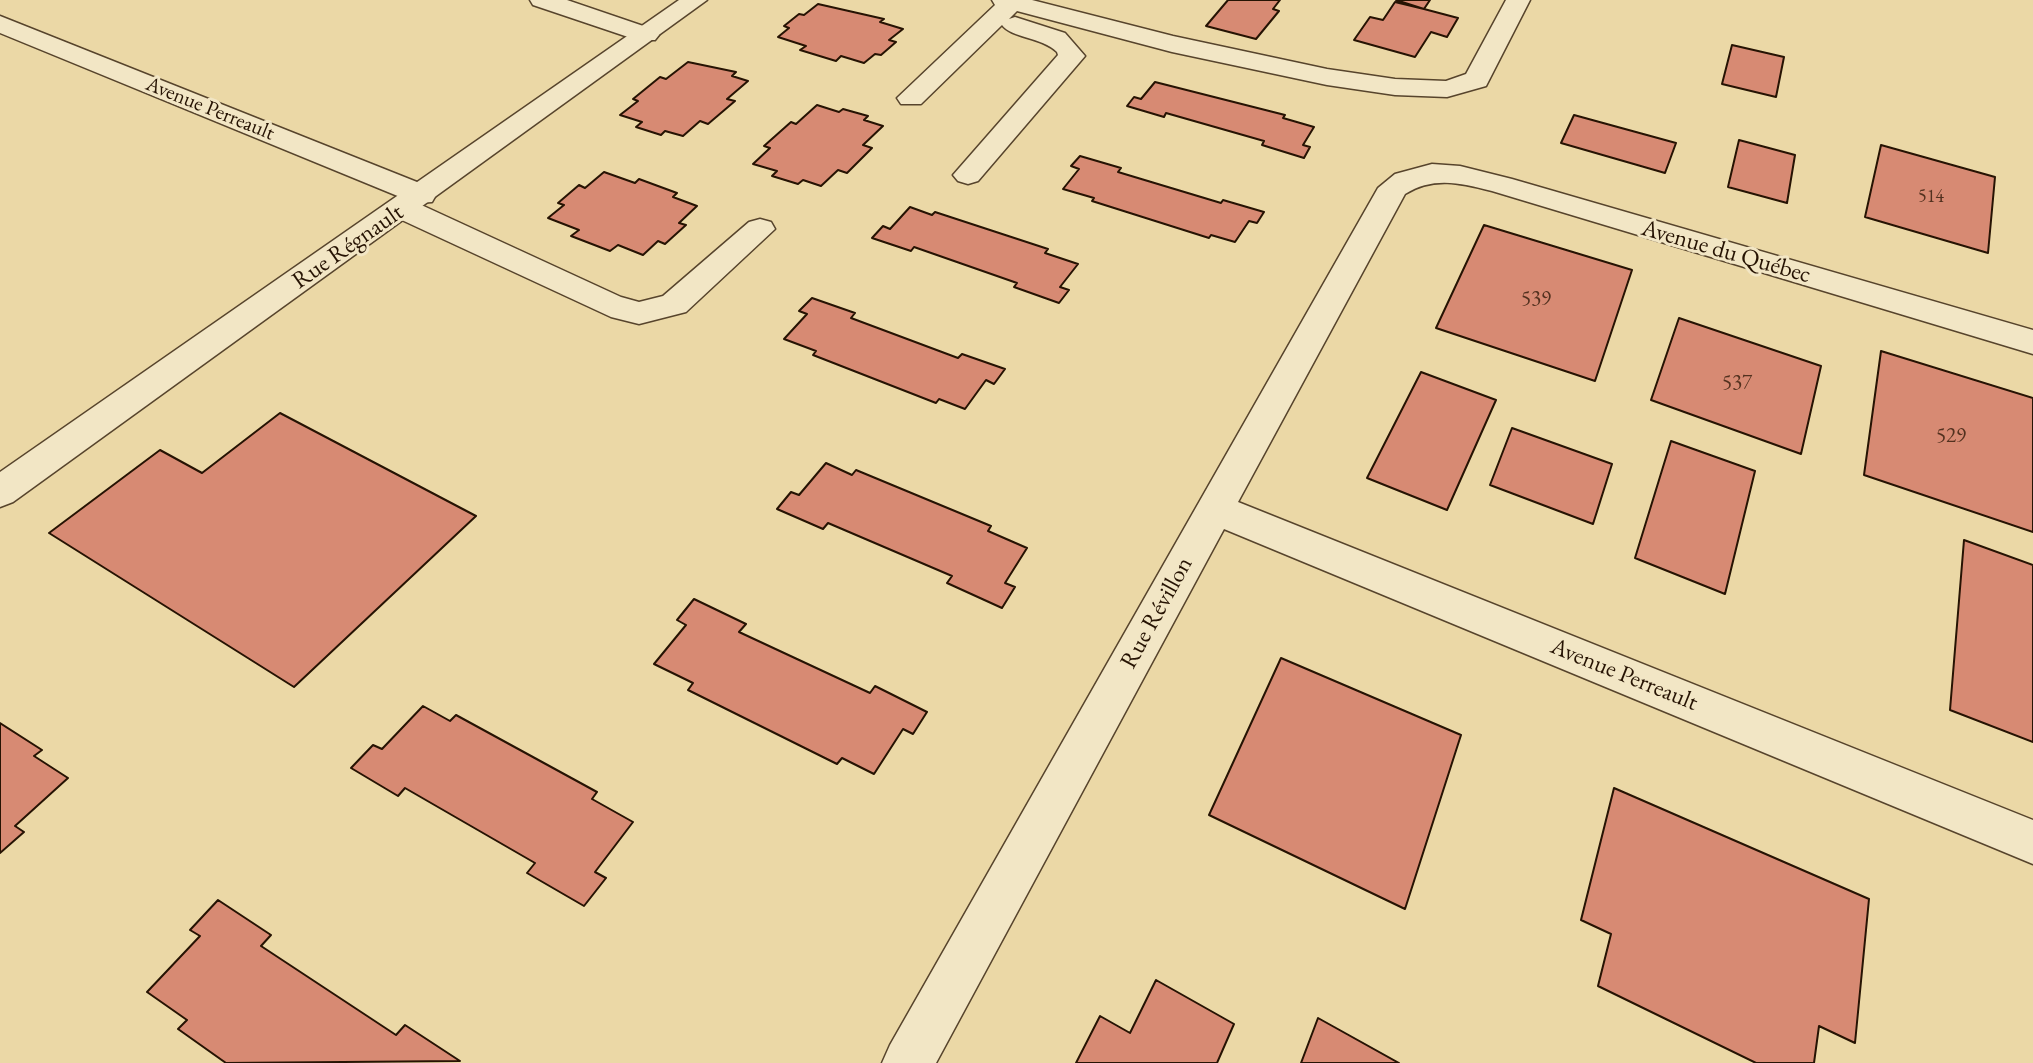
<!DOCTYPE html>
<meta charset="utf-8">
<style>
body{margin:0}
canvas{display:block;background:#ebd8a6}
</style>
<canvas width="2033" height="1063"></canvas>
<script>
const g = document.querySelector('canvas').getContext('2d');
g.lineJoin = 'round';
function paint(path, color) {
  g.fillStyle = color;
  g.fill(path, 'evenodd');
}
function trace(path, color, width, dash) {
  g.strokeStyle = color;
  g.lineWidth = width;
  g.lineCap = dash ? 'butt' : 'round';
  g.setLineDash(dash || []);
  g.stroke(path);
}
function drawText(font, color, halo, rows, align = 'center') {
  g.font = font + ' "EB Garamond",serif';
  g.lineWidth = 6;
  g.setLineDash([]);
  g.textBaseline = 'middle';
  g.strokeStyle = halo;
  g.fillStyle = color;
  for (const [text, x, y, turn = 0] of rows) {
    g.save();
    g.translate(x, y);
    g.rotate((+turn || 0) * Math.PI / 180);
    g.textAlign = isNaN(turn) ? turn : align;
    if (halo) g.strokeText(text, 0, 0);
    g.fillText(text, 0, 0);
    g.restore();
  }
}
const building = new Path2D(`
 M1228,0H1280L1273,9L1279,11L1256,39L1206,26Z
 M1396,0H1430L1424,9Z
 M1395,2L1424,9L1458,18L1447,37L1431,32L1415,57L1354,40L1370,17L1383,20Z
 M818,4L884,19L880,22L903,29L889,40L896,42L881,55L875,54L864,63L841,56L836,61L800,50L806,46L778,37L789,28L784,26L799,14L804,15Z
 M1732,45L1784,57L1776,97L1722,84Z
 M688,62L736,72L732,76L748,81L727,99L735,101L708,124L700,121L683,136L665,131L661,135L636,127L642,122L620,115L638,101L633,99L660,77L666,79Z
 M1155,82L1285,115L1283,118L1314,127L1303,145L1310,147L1304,158L1262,145L1264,141L1166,113L1164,117L1127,106L1134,97L1141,99Z
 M817,105L839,112L843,109L868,116L864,120L883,126L863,145L872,148L847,173L838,170L821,186L803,180L798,184L772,176L777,171L753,164L770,148L764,146L791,122L796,124Z
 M1574,115L1676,143L1665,173L1561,143Z
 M1739,140L1795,155L1787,203L1728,187Z
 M1881,145L1995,177L1988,253L1865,217Z
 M1080,156L1121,168L1118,172L1221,203L1223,200L1264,212L1257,223L1249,221L1235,242L1211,235L1209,238L1092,201L1094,198L1063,189L1079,169L1071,166Z
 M604,172L635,183L639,179L677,193L673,197L697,206L679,223L686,225L665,244L658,241L643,255L618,245L610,251L571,236L579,230L548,218L564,205L558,203L579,185L585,188Z
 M910,207L932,215L935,212L1048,249L1045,253L1078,264L1060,287L1069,290L1059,303L1014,287L1017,283L914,247L911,251L872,238L883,226L890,229Z
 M1484,225L1632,270L1595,381L1436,328Z
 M812,298L855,313L851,318L958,358L962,354L1005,369L994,384L986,380L965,409L939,399L936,403L813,355L816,351L784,339L807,314L799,311Z
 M1679,318L1821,366L1801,454L1651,400Z
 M1881,351L2033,398V532L1864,475Z
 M1421,372L1496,400L1447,510L1367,478Z
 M280,413L476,516L294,687L49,533L160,450L202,473Z
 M1512,428L1612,464L1593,524L1490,485Z
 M1671,441L1755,471L1725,594L1635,558Z
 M826,463L852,475L856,470L991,526L988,531L1027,548L1005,583L1015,587L1002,608L947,583L952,576L828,523L823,529L777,509L791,492L799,495Z
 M1964,540L2033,565V742L1950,710Z
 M694,599L746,624L739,632L870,693L875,686L927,712L913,734L903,729L874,774L842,758L837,764L688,690L693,683L654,664L686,625L677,620Z
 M1281,658L1461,735L1405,909L1209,815Z
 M423,706L450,721L456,715L597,792L592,799L633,822L595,872L606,878L584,906L527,873L535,863L405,788L398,796L351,768L373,745L382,749Z
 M0,723L42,750L34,756L68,778L15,826L24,832L0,853Z
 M1614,788L1869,899L1855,1043L1819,1026L1814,1063H1756L1598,986L1611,934L1581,920Z
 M218,900L271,935L261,946L396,1035L405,1025L460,1061L226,1063L178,1029L187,1020L147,992L200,936L190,930Z
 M1156,980L1234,1024L1217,1063H1076L1100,1016L1130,1033Z
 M1318,1018L1399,1063H1301Z`);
paint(building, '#d78a73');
trace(building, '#261303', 2);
const minor = new Path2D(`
 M530,0H567L655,30L659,35L655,40H637L533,5Z
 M992,0H1032L1173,36L1327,69L1395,79L1446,81L1466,74L1506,0H1530L1486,86L1447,97L1395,95L1327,85L1172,52L1017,11L1009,19L1015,17L1065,33L1085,56L978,181L968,184L958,181L953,175L1058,55L1057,52C1042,37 1011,38 1002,25L921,104H901L897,98L995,5Z
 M0,16L432,188L436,195L432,202L417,203L621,297L639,302L663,296L749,222L760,219L771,222L775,229L686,312L639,324L611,317L391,215L387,208L391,201L405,199L0,33Z
 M1432,164L1460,166L1512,179L2033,330V354L1492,191C1461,183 1433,176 1405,194L1238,502L2033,820V864L1224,529L936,1063H882L890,1045L1378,188L1395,174Z`);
const tertiary = new Path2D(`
 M679,0H707L13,502L0,507V472Z`);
trace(minor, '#57442c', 3);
trace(tertiary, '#57442c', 3);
paint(minor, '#f2e6c5');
paint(tertiary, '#f2e6c5');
drawText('18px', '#52311f', null, [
 ["514",1931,197]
]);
drawText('21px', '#261303', '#f2e6c5', [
 ["Avenue Perreault",210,109,22]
]);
drawText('21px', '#52311f', null, [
 ["539",1536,299],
 ["537",1737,383],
 ["529",1951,436]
]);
drawText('24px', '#261303', '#f2e6c5', [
 ["Rue Régnault",348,247,-35],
 ["Avenue du Québec",1726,252,16],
 ["Rue Révillon",1157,613,-61],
 ["Avenue Perreault",1624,675,22]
]);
</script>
